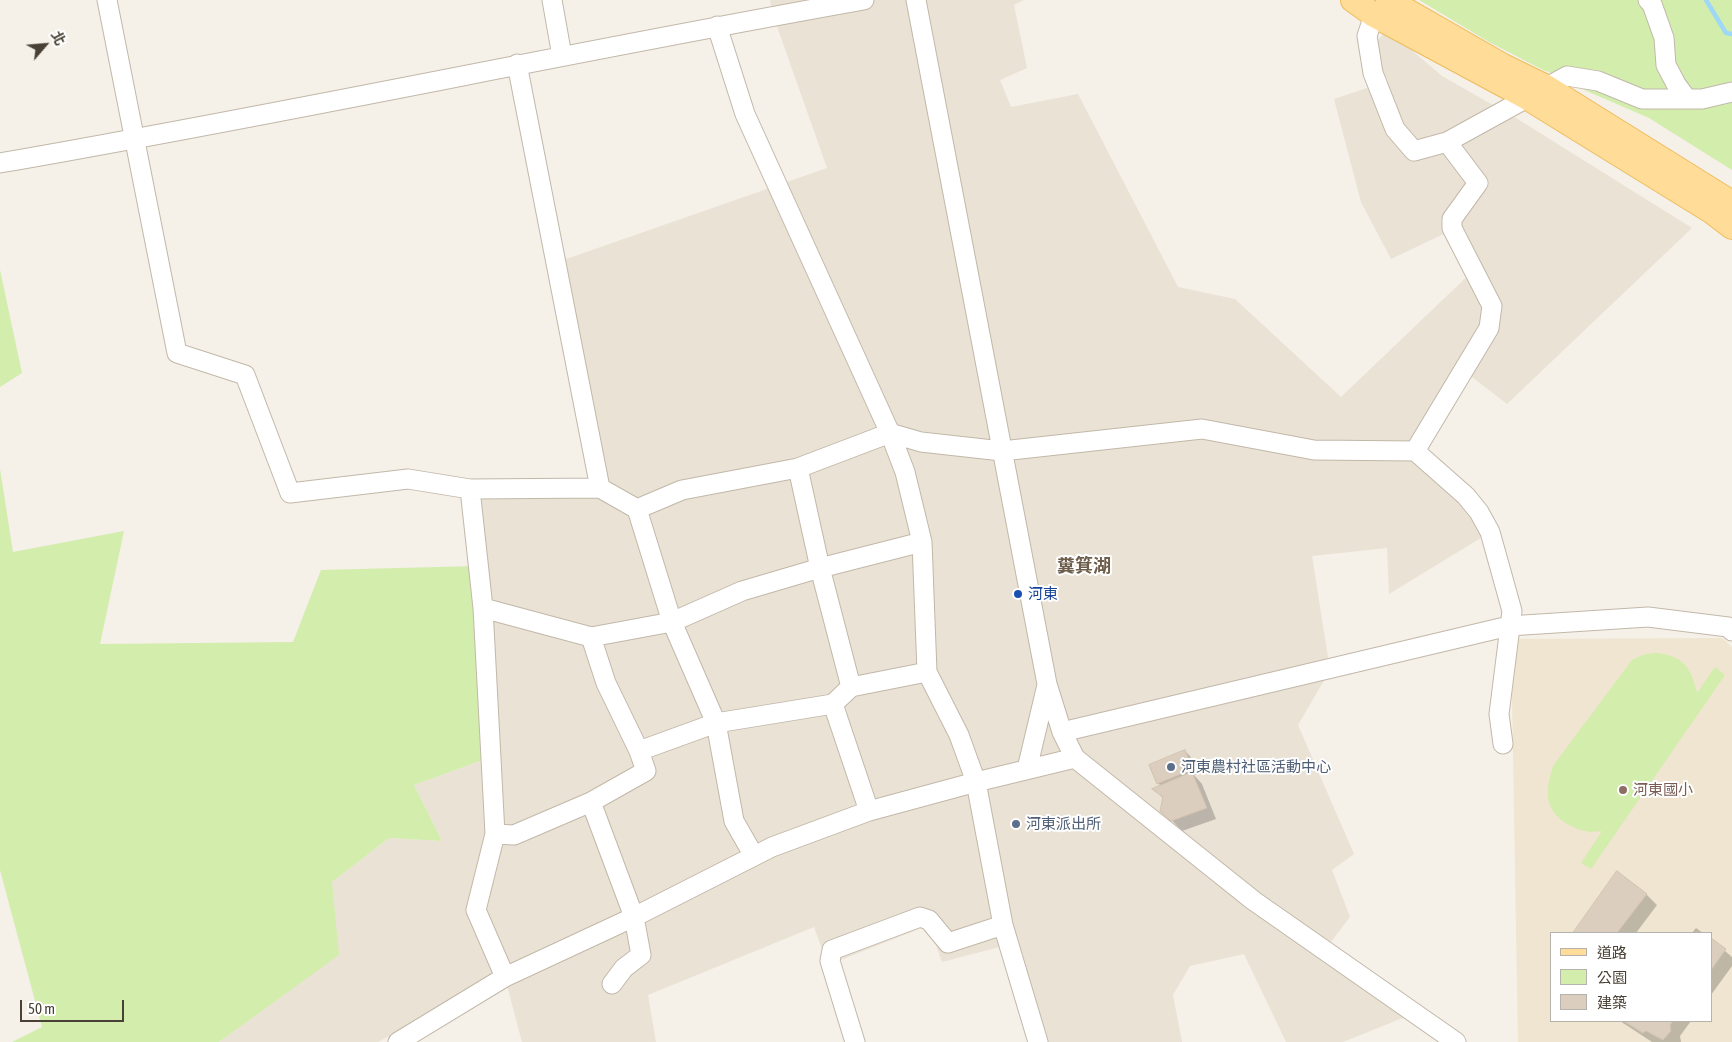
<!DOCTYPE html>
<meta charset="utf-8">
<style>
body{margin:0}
#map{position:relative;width:1732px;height:1042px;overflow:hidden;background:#f5f0e8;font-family:"Asap Condensed","Noto Sans TC",sans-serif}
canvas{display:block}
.legend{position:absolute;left:1550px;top:932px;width:162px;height:90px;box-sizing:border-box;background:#fff;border:1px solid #b6b3ae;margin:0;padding:6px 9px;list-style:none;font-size:15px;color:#494135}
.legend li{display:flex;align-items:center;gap:10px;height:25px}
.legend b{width:25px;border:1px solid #b6b3ae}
.north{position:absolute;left:20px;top:20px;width:50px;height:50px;-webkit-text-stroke:4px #fff;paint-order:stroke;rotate:63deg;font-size:14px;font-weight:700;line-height:20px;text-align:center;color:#494135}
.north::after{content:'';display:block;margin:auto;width:18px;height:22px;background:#494135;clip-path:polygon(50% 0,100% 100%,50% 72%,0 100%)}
.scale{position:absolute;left:20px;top:1000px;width:104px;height:22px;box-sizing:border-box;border:2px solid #494135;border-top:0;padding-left:6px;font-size:15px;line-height:18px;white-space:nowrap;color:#494135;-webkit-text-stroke:4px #fff;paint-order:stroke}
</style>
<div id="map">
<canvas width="1732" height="1042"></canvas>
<ul class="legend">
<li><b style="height:6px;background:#ffdc97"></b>道路</li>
<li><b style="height:14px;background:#d3edad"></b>公園</li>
<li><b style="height:14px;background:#dbcebf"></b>建築</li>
</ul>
<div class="north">北</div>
<div class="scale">50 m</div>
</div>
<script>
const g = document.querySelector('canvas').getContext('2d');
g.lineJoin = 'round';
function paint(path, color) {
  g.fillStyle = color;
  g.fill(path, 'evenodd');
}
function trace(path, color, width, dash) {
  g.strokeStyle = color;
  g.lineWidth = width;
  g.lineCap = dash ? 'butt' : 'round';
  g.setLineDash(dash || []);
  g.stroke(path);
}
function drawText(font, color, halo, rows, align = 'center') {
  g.font = font + ' "Asap Condensed","Noto Sans TC",sans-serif';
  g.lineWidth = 4;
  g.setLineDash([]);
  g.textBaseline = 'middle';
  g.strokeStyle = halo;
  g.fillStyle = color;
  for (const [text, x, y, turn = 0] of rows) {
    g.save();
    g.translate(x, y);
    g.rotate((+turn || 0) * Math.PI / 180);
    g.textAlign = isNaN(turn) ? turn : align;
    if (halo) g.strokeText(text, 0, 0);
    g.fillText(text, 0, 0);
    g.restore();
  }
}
paint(new Path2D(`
 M770,0H1024L1014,5L1027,68L1000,80L1011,107L1078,94L1178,287L1235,299L1341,397L1476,268L1454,229L1391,259L1361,202L1334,99L1388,81L1371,46L1388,30L1442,76L1516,118L1692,228L1507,404L1463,370L1421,450L1489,533L1389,594L1387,548L1312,556L1330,670L1298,725L1354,854L1332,870L1350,917L1324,951L1420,1011L1343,1042H1286L1244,954L1190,966L1173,995L1182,1042H1037L1007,945L942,962L929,925L828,965L814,927L648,995L656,1042H522L505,978L428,1015L378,1042H219L338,955L332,882L389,838L442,841L414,785L494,756L470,489L599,488L552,264L827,168L773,15Z`), '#eae2d5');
paint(new Path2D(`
 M1722,638L1732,647V1042H1518L1511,639ZM1551,933H1711V1021H1551Z`), '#efe5d0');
paint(new Path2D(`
 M1419,0H1732V170L1649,118L1582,89L1577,82L1543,70L1489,42Z
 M0,270L22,373L0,387Z
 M0,469L13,552L124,531L100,644L293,642L321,570L477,566L494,756L414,785L442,841L389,838L332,882L339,955L219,1042H12L42,1027L0,870Z
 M1653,653C1681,654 1691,666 1697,693L1715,667L1725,675L1591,869L1581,863L1602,831C1599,831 1594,832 1591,832C1572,830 1550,817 1548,797C1547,787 1550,776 1553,766L1632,660L1643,655Z`), '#d3edad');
paint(new Path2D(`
 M1185,751L1190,756L1197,774L1194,775L1202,784L1216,819L1182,831L1162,810L1164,799L1154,789L1161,786L1158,783Z
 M1617,873L1646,894L1657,905L1636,933H1575Z
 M1696,928L1703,933H1692Z
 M1711,939L1732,957V966L1711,995Z
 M1620,1021H1691L1680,1036L1681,1042H1652Z`), '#0003');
trace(new Path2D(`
 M1706,0L1726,33L1732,34`), '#9fd7f7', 4.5);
const building = new Path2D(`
 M1185,750L1193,769L1157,784L1149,765Z
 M1192,772L1207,808L1171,821L1160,811L1163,797L1152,789Z
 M1617,871L1647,894L1617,933H1573Z
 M1711,938L1726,949L1711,970Z
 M1624,1021H1673L1670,1025L1671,1031L1663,1040L1646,1031L1643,1033Z`);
paint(building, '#dbcebf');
trace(building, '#d3c3ae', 1);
const minor = new Path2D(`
 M107,0L177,353L245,375L290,493L408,479L470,489L483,608L495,834L476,910L505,977
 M552,0L562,56
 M916,0L1047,684L1062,732L1075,758L1254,901L1456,1042
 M1648,0L1652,4L1664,38L1666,65L1676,84L1687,99
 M717,26L745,114L890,433L905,472L922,542L927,672L959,735L976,782L1003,925L1038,1042
 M517,64L600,488L637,509L672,622L716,723L734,821L754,856
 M1447,142L1567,76L1598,81L1642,99H1702L1732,92
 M0,163C289,113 576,51 864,0
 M1415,451L1466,496L1479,512L1490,532L1512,611L1499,714L1503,744
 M798,468L820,568L851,687
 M470,489L600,488
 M637,509L682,490L798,468L890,433L921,442L1002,451L1202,429L1314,450L1415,451L1489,328L1492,306L1452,228V219L1478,183L1447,142L1414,151L1395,129L1373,73L1367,36L1374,15
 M483,608L591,637L672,622L742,591L820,568L922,542
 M591,637L606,683L639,751
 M833,704L869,811
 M1062,732L1509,626L1648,617L1728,627L1732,631
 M1027,769L1047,685
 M591,802L634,917L641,955L624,968L612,984
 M495,834L514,835L591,802L646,771L639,751L716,723L833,704L851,687L927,672
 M398,1042L505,977L634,917L772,847L869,811L976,782L1075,758
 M855,1042L830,961L832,950L920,917L929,920L948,943L1003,925`);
const major = new Path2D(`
 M1353,0L1374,15L1528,98L1711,211L1732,227
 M1388,0L1503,66L1546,87L1732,203`);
trace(minor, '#c2b8a9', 21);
trace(major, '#eebb5d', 26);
trace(minor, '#fff', 19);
trace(major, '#ffdc97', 24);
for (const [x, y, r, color] of [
 [1018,594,5,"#1a4fb4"],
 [1171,767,5,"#5c6f8a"],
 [1623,790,5,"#8d6e63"],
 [1016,824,5,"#5c6f8a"]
]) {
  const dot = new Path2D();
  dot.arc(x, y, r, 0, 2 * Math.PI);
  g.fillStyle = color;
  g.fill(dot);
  trace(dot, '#fff', 2);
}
drawText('15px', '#164399', '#fff', [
 ["河東",1028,594]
], 'left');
drawText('15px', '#4e5e75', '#fff', [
 ["河東農村社區活動中心",1181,767],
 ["河東派出所",1026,824]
], 'left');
drawText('15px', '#785e54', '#fff', [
 ["河東國小",1633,790]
], 'left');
drawText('bold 18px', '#6d5e4c', '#fff', [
 ["糞箕湖",1084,566]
]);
</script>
